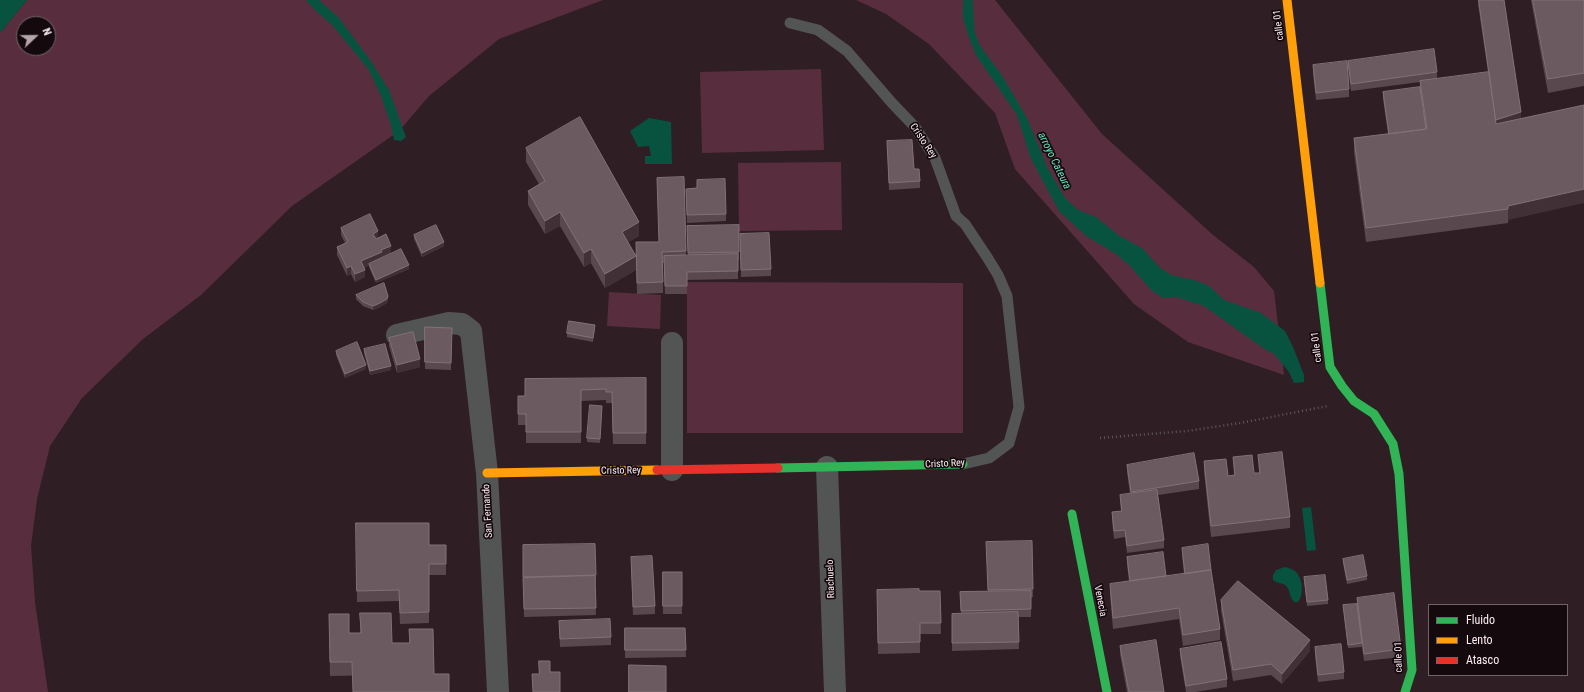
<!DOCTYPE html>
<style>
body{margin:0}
#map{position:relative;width:1584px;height:692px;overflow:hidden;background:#2f1f25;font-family:"Roboto Condensed",sans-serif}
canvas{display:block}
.legend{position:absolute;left:1428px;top:604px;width:140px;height:72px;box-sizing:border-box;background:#14090d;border:1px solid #716469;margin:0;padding:5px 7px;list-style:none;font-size:12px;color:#fdedf2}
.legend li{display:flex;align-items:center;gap:8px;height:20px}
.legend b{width:20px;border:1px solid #716469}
.north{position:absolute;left:16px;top:16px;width:40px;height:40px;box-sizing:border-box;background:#14090d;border:1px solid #716469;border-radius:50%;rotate:68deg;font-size:11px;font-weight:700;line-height:16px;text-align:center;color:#fdedf2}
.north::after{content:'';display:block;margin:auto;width:14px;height:18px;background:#b5a5aa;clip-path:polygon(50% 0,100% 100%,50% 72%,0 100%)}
</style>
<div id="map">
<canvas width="1584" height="692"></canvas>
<ul class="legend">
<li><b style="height:5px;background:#30b455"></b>Fluido</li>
<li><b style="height:5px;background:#ff9f0a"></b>Lento</li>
<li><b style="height:5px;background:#e5322d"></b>Atasco</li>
</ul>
<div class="north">N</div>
</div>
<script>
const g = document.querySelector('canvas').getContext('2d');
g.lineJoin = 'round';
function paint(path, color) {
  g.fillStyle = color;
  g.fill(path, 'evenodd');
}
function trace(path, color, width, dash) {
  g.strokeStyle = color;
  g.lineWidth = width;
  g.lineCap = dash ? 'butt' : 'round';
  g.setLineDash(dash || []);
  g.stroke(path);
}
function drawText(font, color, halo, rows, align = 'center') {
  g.font = font + ' "Roboto Condensed",sans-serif';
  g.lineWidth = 3.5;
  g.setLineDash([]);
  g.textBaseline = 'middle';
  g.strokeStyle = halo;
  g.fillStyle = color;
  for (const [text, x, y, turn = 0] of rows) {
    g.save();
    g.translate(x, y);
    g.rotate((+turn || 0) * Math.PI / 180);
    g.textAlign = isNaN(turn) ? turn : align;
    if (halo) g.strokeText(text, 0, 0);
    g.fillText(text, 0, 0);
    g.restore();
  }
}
paint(new Path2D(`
 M27,0H603L499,39L429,96L399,131L292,206L201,295L143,339L82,398L50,446L37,499L31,546L35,602L48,692H0V33ZM24,24H48V48H24Z
 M856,0H995L1102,134L1213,235L1254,267L1274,291L1284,375L1188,342L1134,304L1015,169L995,113L929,44L886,14Z
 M821,69L824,150L702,153L700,72Z
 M841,162L842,230L739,231L738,163Z
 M687,282L963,283V433H687Z
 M609,292L661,295L660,329L607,326Z`), '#582e3e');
paint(new Path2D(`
 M0,0H27L0,33Z
 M306,0H319L339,18L370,60L389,90L406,137L401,141L394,140L391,125L381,96L369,70L333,26L315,10Z
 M963,0H965L970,20L980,46L1001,74L1027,118L1047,167L1065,198L1078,210L1096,217L1118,235L1143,249L1159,267L1171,275L1197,281L1209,286L1224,300L1261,313L1285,331L1293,347L1304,375V382L1294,383L1289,372L1274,354L1263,348L1204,306L1176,297L1163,298L1152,291L1130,266L1116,254L1086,236L1059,211L1031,159L1017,115L976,55L968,35L963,18Z
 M649,118L671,122L672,164H645V156H651L649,146L638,147L630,131Z
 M1311,507L1316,550L1307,551L1302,508Z
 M1285,567C1289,568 1292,569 1295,571C1303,578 1304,595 1298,602H1294C1289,596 1290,590 1287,587C1284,582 1277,584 1273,580V575L1276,570Z`), '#085240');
trace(new Path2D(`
 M969,0L971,29`), '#085240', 7);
trace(new Path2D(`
 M1100,438L1187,431L1240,423L1328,406`), '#5d595b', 2.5, [1, 3]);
trace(new Path2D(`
 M790,23L818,30L847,51L892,103L915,127L935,158L956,216L965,224L987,257L998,275L1007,296L1019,407L1009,443L989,458L963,464`), '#535554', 11);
trace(new Path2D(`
 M397,335L449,323L462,324L471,331L487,473L498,692
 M672,343V470
 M827,467L835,692`), '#535554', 22);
trace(new Path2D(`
 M1320,283L1330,367L1342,386L1354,401L1374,414L1393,444L1399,474L1412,670L1405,692
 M778,468L963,464
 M1072,514L1107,692`), '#30b455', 9);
trace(new Path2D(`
 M1287,0L1320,283
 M487,473L657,470`), '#ff9f0a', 9);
trace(new Path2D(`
 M657,470L778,468`), '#e5322d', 9);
paint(new Path2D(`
 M1478,0H1504L1521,112L1508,223L1366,242L1354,152V138L1388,134L1383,99V92L1420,87V82L1351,91L1348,69V61L1437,72V79L1488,72L1478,4Z
 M1531,0H1584V86L1548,93Z
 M1313,65L1349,89V97L1316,100L1313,73Z
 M887,141L914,169L920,181V188L889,190Z
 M526,148L639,236L628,242L636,270L605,288L591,263L584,267L560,226L545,234L528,205V191L539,184L526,162Z
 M684,177L686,256L688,255L687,226L739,225V260H738V279L687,280V294H665L664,263H663V293L637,294L636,242H659L657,178Z
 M686,189L726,214V221L687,223Z
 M341,228L378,237L391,253L382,257V258L409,269L376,283L369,267V265L364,268L365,277L355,282L351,274L347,276L337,255V247L345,243L341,235Z
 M740,234L771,269V276L741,277Z
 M414,235L444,246L422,257L414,239Z
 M356,295L388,300L387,303L380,307L373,310L363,306L356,299Z
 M425,327L452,328L451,370L425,369Z
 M595,329L593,342L567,337V333Z
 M389,338L420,367L397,373L389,346Z
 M364,349L391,370L370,375L364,353Z
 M336,351L366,369L345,378L336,355Z
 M646,378V444H613L612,403H606V400L581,401V443H526V425H518V396H525Z
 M602,406L600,443L587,442V438Z
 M1258,455L1290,517V528L1211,537L1204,472V461L1228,476L1234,475L1233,457L1254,473H1259Z
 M1127,465L1199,481V489L1158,495L1164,540V548L1127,553L1125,537L1114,539L1112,520V512L1121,511L1120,503V495L1130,494L1127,472Z
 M356,523L429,545H446V575H429V623L400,624L399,601L357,602Z
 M1032,541L1033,597H1031V617H1018L1019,649L952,651V614H961L960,592L988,591L986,542Z
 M523,545L596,575V583H595L596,615L524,617Z
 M1182,548L1211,570L1220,629V640L1183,646L1179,619L1113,629L1110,595V584L1129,581L1127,565V557L1166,576L1184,574L1182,555Z
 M631,557L655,606V614L633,615Z
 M1343,559L1367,576V580L1347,584L1343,563Z
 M663,572H682V614H663Z
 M1304,577L1328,600V604L1307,606Z
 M877,590L919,591H940L941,634H920V653L878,654Z
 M1357,598L1401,649V657L1364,661L1360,631L1362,647L1348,648L1343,605L1357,604Z
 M1221,600L1310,651L1282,684L1271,675L1233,681L1221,611Z
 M360,613L392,643H409V629L434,674L330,676L329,614L349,633H360Z
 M559,621L611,637V645L560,647Z
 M625,628H685L686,657L625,658Z
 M1120,646L1164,692H1127L1120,654Z
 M1315,647L1344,672V679L1318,682L1315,655Z
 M1180,649L1227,679V687L1195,692H1186L1180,656Z`), '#5a484f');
paint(new Path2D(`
 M1521,112V123L1496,131V120Z
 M1584,189V203L1508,220V206Z
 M560,212V226L545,234V221Z
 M639,222V236L622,246V232Z
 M378,231V239L373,241V234Z
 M444,242V246L422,257V253Z
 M391,246V253L382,257V259L369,264V265L361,269V261L381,250Z
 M591,249V263L584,267V253Z
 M636,256V270L605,288V274Z
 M409,265V269L376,283V280Z
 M351,266V274L347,276V268Z
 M365,270V277L355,282V274Z
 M388,296V300L387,303L380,307L373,310V306Z
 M420,359V367L397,373V365Z
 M366,365V369L345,378V374Z
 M391,366V370L370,375V371Z
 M1310,640V651L1282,684V674Z`), '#423037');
const building = new Path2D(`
 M1479,0H1504L1521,112L1496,120Z
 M1533,0H1584V73L1548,79Z
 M1434,49L1437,72L1351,84L1348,61Z
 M1347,61L1349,89L1316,93L1313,65Z
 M1489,72L1496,124L1584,105V189L1508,206V209L1366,228L1354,138L1427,129L1420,81Z
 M1420,87L1426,129L1389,134L1383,92Z
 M580,117L639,222L622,232L636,256L605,274L591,249L584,253L560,212L545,221L528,191L545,181L526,148Z
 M912,140L914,169H919L920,181L889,183L887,141Z
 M684,177L686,251L662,252L663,282L637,283L636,242H659L657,178Z
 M725,179L726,214L687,215L686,189L697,188V180Z
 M370,214L378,231L373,234L376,239L386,234L391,246L381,250L382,252L361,261L365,270L355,274L351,266L347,268L337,247L348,242L341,228Z
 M436,225L444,242L422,253L414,235Z
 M739,225V252L688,253L687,226Z
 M769,233L771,269L741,270L740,234Z
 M401,249L409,265L376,280L369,264Z
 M738,254V271L687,272V286H665L664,256Z
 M384,283L388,296L387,299L380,303L373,306L363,302L356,295Z
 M569,321L595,325L593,338L567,333Z
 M425,327L452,328L451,363L425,362Z
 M413,332L420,359L397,365L389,338Z
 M357,342L366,365L345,374L336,351Z
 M385,344L391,366L370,371L364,349Z
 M646,378V433H613L612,392H606V389L581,390V432H526V414H518V396H525V379Z
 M590,405L602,406L600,439L587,438Z
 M1282,452L1290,517L1211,526L1204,461L1226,459L1228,476L1235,475L1233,457L1252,455L1254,473H1260L1258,455Z
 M1194,453L1199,481L1131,492L1127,465Z
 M1157,490L1164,540L1127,546L1125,530L1114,531L1112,512L1122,511L1120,495Z
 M356,523H429V545H446V564H429V612L400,613L399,590L357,591Z
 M1032,541L1033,589L988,590L986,542Z
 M595,544L596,575L523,577V545Z
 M1208,544L1211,570L1185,574L1182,548Z
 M1163,552L1166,576L1130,581L1127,557Z
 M1363,555L1367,576L1347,580L1343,559Z
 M652,556L655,606L633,607L631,557Z
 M1211,570L1220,629L1183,635L1179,608L1113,618L1110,584Z
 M663,572H682V606H663Z
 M1325,575L1328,600L1307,602L1304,577Z
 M595,576L596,608L524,609L523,578Z
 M1238,581L1310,640L1282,674L1271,664L1233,670L1221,600Z
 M919,589V591H940L941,623H920V642L878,643L877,590Z
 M1031,591V609L961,611L960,592Z
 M1394,593L1401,649L1364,654L1357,598Z
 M1357,604L1362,643L1348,645L1343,605Z
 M1018,612L1019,642L952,643V614Z
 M360,613H391L392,643H410L409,629H433L434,674H449V692H353L352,662H330L329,614H349V633H361Z
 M610,619L611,637L560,639L559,621Z
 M625,628H685L686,650H625Z
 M1156,640L1164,692H1129L1120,646Z
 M1221,642L1227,679L1186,686L1180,649Z
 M1341,644L1344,672L1318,675L1315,647Z
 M539,661H550V672H560V692H533L532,674H539Z
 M629,665L666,666V692H629Z`);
paint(building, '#6c5a61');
trace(building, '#827178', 1);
drawText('10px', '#fdedf2', '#14090d', [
 ["calle 01",1279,25,-97],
 ["Cristo Rey",923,141,56],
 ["calle 01",1317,347,-97],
 ["Cristo Rey",945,464,-3],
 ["Cristo Rey",621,471,-1],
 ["San Fernando",488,511,-93],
 ["Riachuelo",831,579,-92],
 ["Venecia",1100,601,79],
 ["calle 01",1399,657,-91]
]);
drawText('italic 11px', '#64e5bd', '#14090d', [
 ["arroyo Cateura",1054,161,64]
]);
</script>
